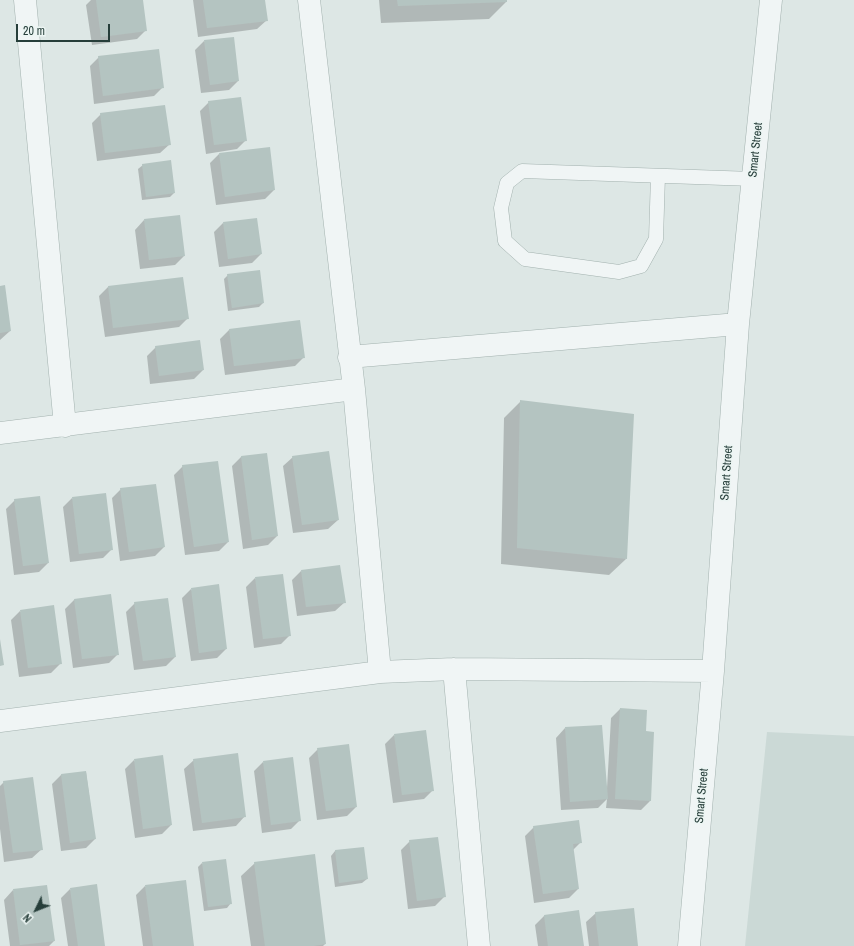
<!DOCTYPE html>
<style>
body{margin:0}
#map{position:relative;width:854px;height:946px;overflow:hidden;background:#dde7e5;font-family:"Archivo Narrow",sans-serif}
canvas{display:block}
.north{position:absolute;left:16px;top:890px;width:40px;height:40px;-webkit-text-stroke:3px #ecf5f3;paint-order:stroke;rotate:227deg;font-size:11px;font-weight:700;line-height:16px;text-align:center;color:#263e3a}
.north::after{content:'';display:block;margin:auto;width:14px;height:18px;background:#263e3a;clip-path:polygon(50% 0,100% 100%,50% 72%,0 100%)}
.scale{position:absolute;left:16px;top:24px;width:94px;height:18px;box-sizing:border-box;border:2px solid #263e3a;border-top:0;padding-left:5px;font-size:12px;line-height:14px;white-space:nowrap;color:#263e3a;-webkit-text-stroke:3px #ecf5f3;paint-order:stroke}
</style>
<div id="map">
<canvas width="854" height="946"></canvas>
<div class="north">N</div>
<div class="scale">20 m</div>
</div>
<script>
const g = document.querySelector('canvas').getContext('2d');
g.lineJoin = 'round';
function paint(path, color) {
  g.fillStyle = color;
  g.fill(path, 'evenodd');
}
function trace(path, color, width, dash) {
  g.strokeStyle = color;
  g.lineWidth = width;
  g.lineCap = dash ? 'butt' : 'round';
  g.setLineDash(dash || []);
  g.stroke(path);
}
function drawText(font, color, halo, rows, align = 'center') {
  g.font = font + ' "Archivo Narrow",sans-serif';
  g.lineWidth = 3;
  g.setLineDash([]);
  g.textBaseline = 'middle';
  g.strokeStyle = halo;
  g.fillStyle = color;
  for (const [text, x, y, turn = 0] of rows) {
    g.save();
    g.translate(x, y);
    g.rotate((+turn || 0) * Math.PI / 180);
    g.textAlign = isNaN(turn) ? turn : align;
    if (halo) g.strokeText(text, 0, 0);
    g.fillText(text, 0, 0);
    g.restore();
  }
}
paint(new Path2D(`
 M767,732L854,736V946H745Z`), '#cbd9d6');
paint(new Path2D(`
 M91,0H142L146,30L137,39L92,45L86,5Z
 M193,0H264L267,20L257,29L198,37Z
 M379,0H506V2L489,19L381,23Z
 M204,41L238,81L229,90L201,93L195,50Z
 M99,57L163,87L154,96L94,104L90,66Z
 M209,102L246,140L237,149L206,154L200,111Z
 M101,114L170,144L160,153L97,161L92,123Z
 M219,154L274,190L265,199L216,205L210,163Z
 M143,165L174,193L170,197L142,200L138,169Z
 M144,220L184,256L175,265L140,269L135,230Z
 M223,223L261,254L252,263L219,267L214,232Z
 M228,275L263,303L259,307L228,311L224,279Z
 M0,287L10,331L0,340Z
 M108,287L188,318L179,327L105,337L99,296Z
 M229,330L304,357L295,366L225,375L220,339Z
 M156,347L203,370L194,379L150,384L147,356Z
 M521,401L626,559L609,575L501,564L504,418Z
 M266,454L277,536L268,545L243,549L232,466L241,457Z
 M293,457L338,520L328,529L293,533L283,466Z
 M183,466L228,542L219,551L185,555L174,475Z
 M121,489L164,547L155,556L120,561L112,498Z
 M72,498L112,549L103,558L70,562L63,507Z
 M15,500L48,563L39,572L14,575L6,509Z
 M301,571L345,602L335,611L297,616L292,580Z
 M255,578L290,635L281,644L254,648L246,587Z
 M191,589L226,649L217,658L191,661L182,598Z
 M110,595L118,654L109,663L73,668L65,609L74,600Z
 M135,603L175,657L166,666L134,670L126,612Z
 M20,611L60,664L51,673L19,677L11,620Z
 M620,709L646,711L645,732L653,733L650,801L641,810L606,808L607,799L598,808L561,810L556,738L565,728L606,788H607L611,718Z
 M394,735L433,790L424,799L393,803L385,744Z
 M318,749L356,807L347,816L317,820L309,758Z
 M134,760L171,825L162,834L135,838L125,769Z
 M194,760L245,816L236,826L193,831L184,769Z
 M263,762L300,820L291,829L262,833L254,771Z
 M86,772L95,839L86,848L61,851L52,784L61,775Z
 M4,782L42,849L32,858L4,862L0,829V786Z
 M534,827L581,842L573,850L578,889L569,898L534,903L525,836Z
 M410,841L444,897L435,906L408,909L401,850Z
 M363,848L367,879L362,883L335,887L331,856L335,851Z
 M202,863L231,903L227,908L204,911L198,867Z
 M255,863L325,944L323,946H251L241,876Z
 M145,886L193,946H143L136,895Z
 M70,889L104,946H68L61,898Z
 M13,890L54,941L49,946H10L4,900Z
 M578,911L583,946H538L535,925L544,916Z
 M596,913L637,946H589L586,922Z`), '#0003');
paint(new Path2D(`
 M96,0H143L147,31L101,37Z
 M203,0H265L268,21L207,28Z
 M397,0H507V2L398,6Z
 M234,37L239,81L210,85L204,40Z
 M159,49L164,88L103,96L98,56Z
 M241,97L247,141L214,145L208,101Z
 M165,105L171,145L105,153L100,113Z
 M270,147L275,190L225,197L219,153Z
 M171,160L175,193L146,197L142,164Z
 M180,215L185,256L149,260L144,219Z
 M257,218L262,254L228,259L223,222Z
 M260,270L264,303L232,308L227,274Z
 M183,277L189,319L113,328L108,286Z
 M5,285L11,331L0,333V286Z
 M300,320L305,358L234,366L229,329Z
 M200,340L204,370L159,376L155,346Z
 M520,400L634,414L627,559L517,548Z
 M329,451L339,520L302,525L292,456Z
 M267,453L278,536L252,540L241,456Z
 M218,461L229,542L194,547L182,465Z
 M156,484L165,547L129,552L120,488Z
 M106,493L113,550L79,554L72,497Z
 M40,496L49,563L23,566L14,499Z
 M340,565L346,603L306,607L301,570Z
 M283,574L291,636L263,639L255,577Z
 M219,584L227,649L199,653L191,588Z
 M111,594L119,655L82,659L74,599Z
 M168,598L176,657L143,661L134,602Z
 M54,605L62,664L28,668L20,610Z
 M0,639L4,665L0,666Z
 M620,708L647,710L646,731L654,732L651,801L615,799Z
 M602,725L608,799L570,802L565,727Z
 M426,730L434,791L402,795L394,734Z
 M349,744L357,807L326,811L317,748Z
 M238,753L246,817L202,823L193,759Z
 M163,755L172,825L143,829L134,759Z
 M293,757L301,821L271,825L263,761Z
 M86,771L96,839L70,843L61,774Z
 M33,777L43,850L13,853L3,781Z
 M579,820L582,843L573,844L579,889L543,894L533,826Z
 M438,837L446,897L417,901L409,840Z
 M364,847L368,879L339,883L335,850Z
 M315,854L326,944L313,946H265L254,862Z
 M226,859L232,904L208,907L202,862Z
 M186,880L194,946H153L145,885Z
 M97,884L105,946H78L70,888Z
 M47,885L55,941L20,945L13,889Z
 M634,908L638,946H599L595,912Z
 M579,910L584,946H548L544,915Z`), '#b4c4c1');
const service = new Path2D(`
 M658,176L656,239L641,266L619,272L525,259L505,241L501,208L507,183L522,171L753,179`);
const minor = new Path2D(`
 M25,0L65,426
 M309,0L354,389L380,672
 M349,357L738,324
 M0,433L354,389
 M454,669L479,946
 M0,721L380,672L454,669L713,671
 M689,946L713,671L738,324L771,0`);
trace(service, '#a2b1ae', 15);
trace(minor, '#a2b1ae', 23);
trace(service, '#f0f5f5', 14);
trace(minor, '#f0f5f5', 22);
drawText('12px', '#263e3a', '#ecf5f3', [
 ["Smart Street",756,150,-84],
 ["Smart Street",727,473,-86],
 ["Smart Street",702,796,-85]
]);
</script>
